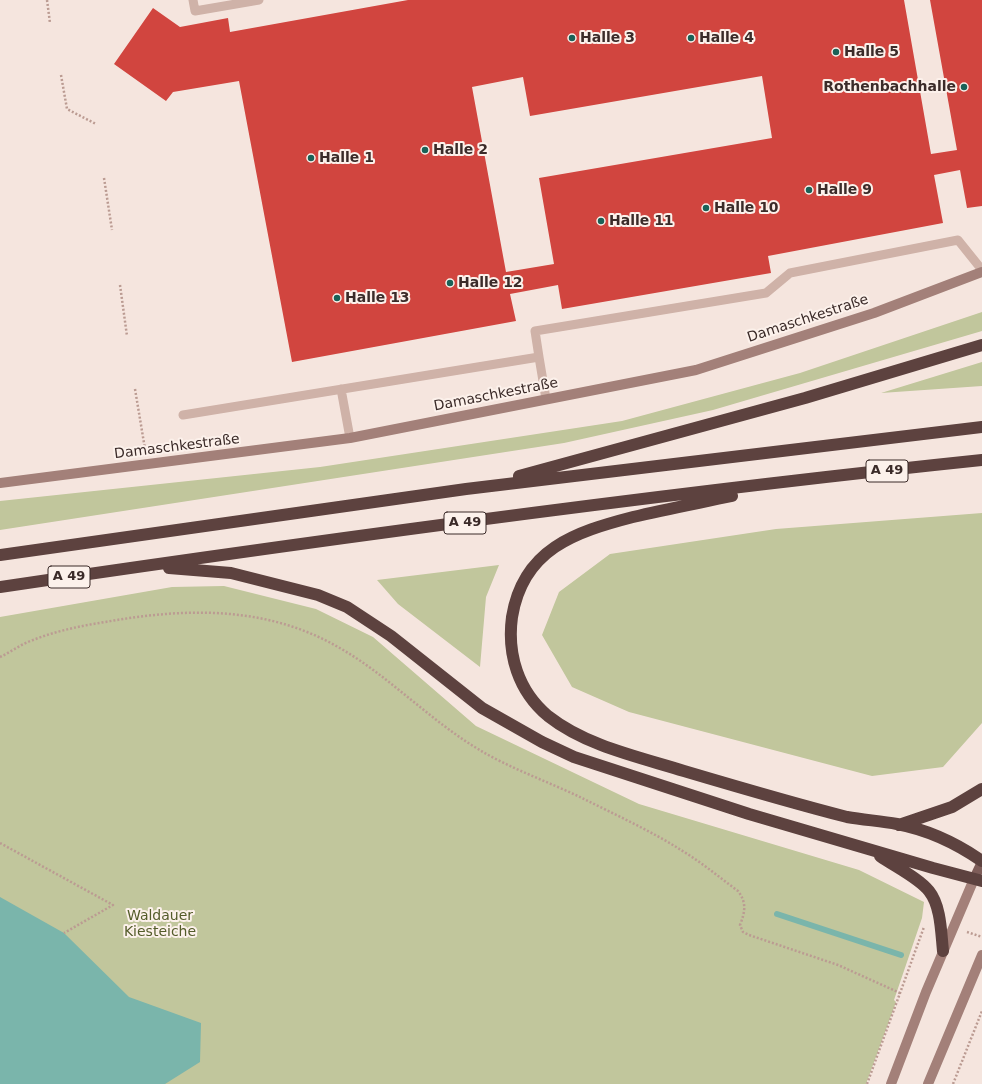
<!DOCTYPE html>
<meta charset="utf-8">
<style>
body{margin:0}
canvas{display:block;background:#f5e5de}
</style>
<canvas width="982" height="1084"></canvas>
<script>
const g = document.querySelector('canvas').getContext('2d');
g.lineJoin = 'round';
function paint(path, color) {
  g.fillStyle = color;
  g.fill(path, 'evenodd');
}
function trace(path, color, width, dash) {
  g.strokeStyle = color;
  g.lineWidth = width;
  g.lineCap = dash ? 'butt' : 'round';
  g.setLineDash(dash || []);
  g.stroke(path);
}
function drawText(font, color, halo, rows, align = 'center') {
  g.font = font + ' "DejaVu Sans",sans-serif';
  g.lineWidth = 4;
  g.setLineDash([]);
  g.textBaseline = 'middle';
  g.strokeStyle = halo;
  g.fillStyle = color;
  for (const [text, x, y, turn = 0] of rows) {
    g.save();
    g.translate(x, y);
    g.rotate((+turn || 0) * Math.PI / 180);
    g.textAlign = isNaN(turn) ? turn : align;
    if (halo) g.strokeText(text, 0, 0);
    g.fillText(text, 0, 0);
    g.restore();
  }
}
paint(new Path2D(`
 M982,312V331L713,410L564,443L0,530V501L320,467L622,421L800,373Z
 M982,362V386L881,393Z
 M982,513V723L943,767L872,776L629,712L572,687L542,635L559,592L610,554L776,529Z
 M499,565L486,597L480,667L398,604L377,580Z
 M224,586L316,609L373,637L476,726L639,804L859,870L924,902L922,918L894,1000L896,1002L866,1084H0V617L172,587Z`), '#c1c69c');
paint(new Path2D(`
 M0,897L64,933L129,997L201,1023L200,1062L165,1084H0Z`), '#7ab5ab');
trace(new Path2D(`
 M777,914L901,955`), '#7ab5ab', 6);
paint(new Path2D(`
 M408,0H509L511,12L509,0H904L931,154L957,150L930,0H982V206L967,208L960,170L934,175L943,223L768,256L771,273L562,309L558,285L510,294L516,321L292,362L239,81L173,92L166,101L114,64L153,8L180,27L228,18L230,32ZM762,76L772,138L539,178L554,264L506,272L472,87L523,77L530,116Z`), '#d1453f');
trace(new Path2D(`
 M47,0L50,23
 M61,75L67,109L96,124
 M104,178L112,230
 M120,285L127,336
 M135,389L145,449
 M0,657C11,652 21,644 33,640C56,631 80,626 105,622C184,608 265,605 338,647C388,675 428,719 478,749C509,768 549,782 582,798C614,814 651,831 681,850C701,862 719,877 738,891C747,903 745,912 740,925L743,932L749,935L838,965L900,993
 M0,843L113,905L64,933
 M967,932L982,937
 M867,1084L924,927
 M953,1084L982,1011`), '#bb9b92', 2.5, [2, 2]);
trace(new Path2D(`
 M193,0L195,11L259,0
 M539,357L546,399
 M341,389L350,438
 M183,415L539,357L535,331L766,293L790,273L958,240L982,270`), '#cfb2a8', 9);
trace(new Path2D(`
 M0,483L350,438L696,370L874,313L982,272
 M891,1084L926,992L974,879
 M928,1084L982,955`), '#a38079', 10);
trace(new Path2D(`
 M974,879L982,862`), '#7e5d59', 10);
trace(new Path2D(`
 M519,476L805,398L982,345
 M732,496C699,503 666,509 633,517C575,532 523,549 512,617C507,654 518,691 548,716C586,746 639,757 684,771C738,787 792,803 847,817C864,820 881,821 897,824C929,830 956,843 982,861
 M0,555L466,489L982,427
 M169,568L231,573L318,595L347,607L391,636L482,708L542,742L574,757L749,814L933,868L982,881
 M0,587C326,539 654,494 982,460
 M899,825L952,807L982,789
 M880,856C894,866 919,878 929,891C941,906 941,932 943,951`), '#5d423f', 12);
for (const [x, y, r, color] of [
 [572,38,4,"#1a6157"],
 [691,38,4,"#1a6157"],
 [836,52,4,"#1a6157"],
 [964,87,4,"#1a6157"],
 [425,150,4,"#1a6157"],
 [311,158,4,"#1a6157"],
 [809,190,4,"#1a6157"],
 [706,208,4,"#1a6157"],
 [601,221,4,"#1a6157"],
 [450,283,4,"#1a6157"],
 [337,298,4,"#1a6157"]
]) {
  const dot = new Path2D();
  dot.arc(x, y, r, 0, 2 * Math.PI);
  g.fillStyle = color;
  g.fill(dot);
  trace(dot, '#fcf1eb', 1.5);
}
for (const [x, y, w] of [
 [887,471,42],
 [465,523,42],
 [69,577,42]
]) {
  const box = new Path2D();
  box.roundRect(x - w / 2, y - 11, w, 22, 3);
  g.fillStyle = '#fcf1eb';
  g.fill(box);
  trace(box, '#3b2b29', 1);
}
drawText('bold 13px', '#3b2b29', null, [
 ["A 49",887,471],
 ["A 49",465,523],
 ["A 49",69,577]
]);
drawText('bold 14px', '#3b2b29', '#fcf1eb', [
 ["Halle 3",580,38],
 ["Halle 4",699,38],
 ["Halle 5",844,52],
 ["Rothenbachhalle",956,87,"right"],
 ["Halle 2",433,150],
 ["Halle 1",319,158],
 ["Halle 9",817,190],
 ["Halle 10",714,208],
 ["Halle 11",609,221],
 ["Halle 12",458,283],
 ["Halle 13",345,298]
], 'left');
drawText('14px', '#3b2b29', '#fcf1eb', [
 ["Damaschkestraße",808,319,-18],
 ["Damaschkestraße",496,395,-11],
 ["Damaschkestraße",177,447,-7]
]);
drawText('14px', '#545c2a', '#fcf1eb', [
 ["Waldauer",160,916],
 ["Kiesteiche",160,932]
]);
</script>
